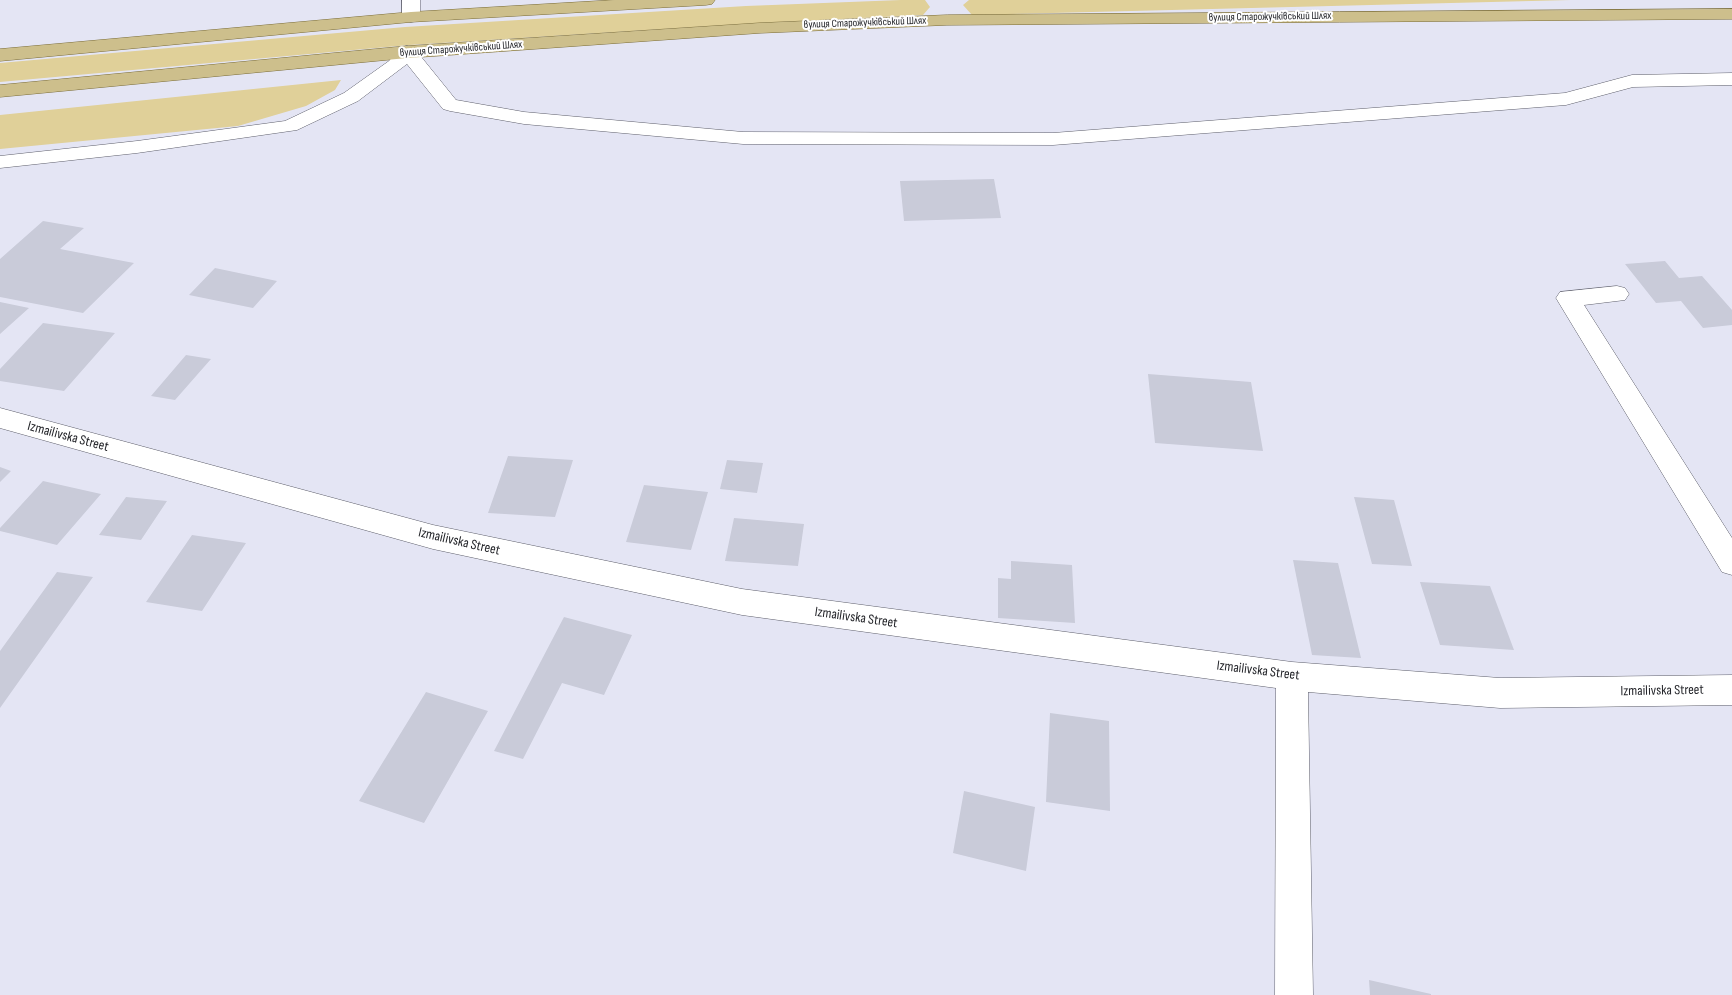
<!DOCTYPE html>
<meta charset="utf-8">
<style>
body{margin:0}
canvas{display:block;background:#e4e5f4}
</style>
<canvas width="1732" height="995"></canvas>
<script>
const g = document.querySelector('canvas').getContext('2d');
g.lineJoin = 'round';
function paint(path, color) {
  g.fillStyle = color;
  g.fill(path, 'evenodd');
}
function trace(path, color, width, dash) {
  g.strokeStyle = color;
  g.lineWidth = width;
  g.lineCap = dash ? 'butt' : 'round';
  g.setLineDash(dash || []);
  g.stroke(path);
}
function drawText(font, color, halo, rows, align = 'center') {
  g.font = font + ' "Sofia Sans Condensed",sans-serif';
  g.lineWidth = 4;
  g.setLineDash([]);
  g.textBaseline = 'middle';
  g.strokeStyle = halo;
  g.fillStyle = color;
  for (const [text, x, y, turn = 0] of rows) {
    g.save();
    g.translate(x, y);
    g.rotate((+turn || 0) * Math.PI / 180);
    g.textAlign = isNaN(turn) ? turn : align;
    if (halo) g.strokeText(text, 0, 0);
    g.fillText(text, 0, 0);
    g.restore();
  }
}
paint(new Path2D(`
 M901,0H925L930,7L923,15L760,23L409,45L0,82V63L405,27L746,6Z
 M969,0H1571L972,15L963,5Z
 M341,80L335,90L306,106L238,126L0,149V115Z`), '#e0d099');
paint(new Path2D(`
 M994,179L1001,218L904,221L900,181Z
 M43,221L84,228L60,249L134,263L83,313L0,297V259Z
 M1665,261L1679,278L1702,276L1732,310V325L1703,328L1681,301L1656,303L1625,264Z
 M215,268L277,281L253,308L189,295Z
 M0,302L29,308L0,334Z
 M43,323L115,333L64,391L0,381V369Z
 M186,355L211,359L175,400L151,396Z
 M1148,374L1251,382L1263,451L1155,443Z
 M508,456L573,460L555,517L488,513Z
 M727,460L763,463L757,493L720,489Z
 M0,467L11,471L0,482Z
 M43,481L101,494L57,545L0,531V528Z
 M644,485L708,492L691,550L626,542Z
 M126,497L167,501L141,540L99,535Z
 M1354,497L1394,500L1412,566L1372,564Z
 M734,518L804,524L798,566L725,561Z
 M192,535L246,543L202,611L146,602Z
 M1293,560L1338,563L1361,658L1312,655Z
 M1011,561L1072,565L1075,623L998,618V578L1011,579Z
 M57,572L93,577L0,708V651Z
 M1420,582L1490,586L1514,650L1440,645Z
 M564,617L632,635L604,695L562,683L523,759L494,751Z
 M426,692L488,711L424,823L359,801Z
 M1050,713L1109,721L1110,811L1046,802Z
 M964,791L1035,807L1026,871L953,853Z
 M1369,980L1431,994V995H1370Z`), '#c9cbd9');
const minor = new Path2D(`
 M402,0H420V17L417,21L411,22L405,21L402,17Z
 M407,46L414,48L456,100L524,112L743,132L1053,133L1565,93L1632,75L1732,73V85L1633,87L1566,105L1053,145L743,144L524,124L450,111L443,109L407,64L358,101L297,130L137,153L0,168V156L137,141L285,121L344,93L389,61L400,48Z
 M1617,286L1625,288L1629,294L1625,300L1584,305L1732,538V575L1722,572L1556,298L1560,292Z
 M0,408L433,525L742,589L1292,662L1500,678L1732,675V705L1500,708L1308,692L1313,995H1275L1276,688L742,615L433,549L0,428Z`);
const major = new Path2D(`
 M615,0H715L712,4L706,5L411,22L0,61V49L411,12Z
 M1732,9V19L947,25L760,33L407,58L0,97V85L407,46L760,23L947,15Z`);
trace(minor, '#5e5f6b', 1);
trace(major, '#7b6d38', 1);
paint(minor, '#fff');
paint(major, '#cdbf8c');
drawText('11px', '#232429', '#fff', [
 ["вулиця Старожучківський Шлях",1270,17,-1],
 ["вулиця Старожучківський Шлях",865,23,-2],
 ["вулиця Старожучківський Шлях",461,49,-4]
]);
drawText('14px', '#232429', '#fff', [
 ["Izmailivska Street",68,437,15],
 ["Izmailivska Street",459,542,13],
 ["Izmailivska Street",856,618,8],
 ["Izmailivska Street",1258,671,7],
 ["Izmailivska Street",1662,691,-1]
]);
</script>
